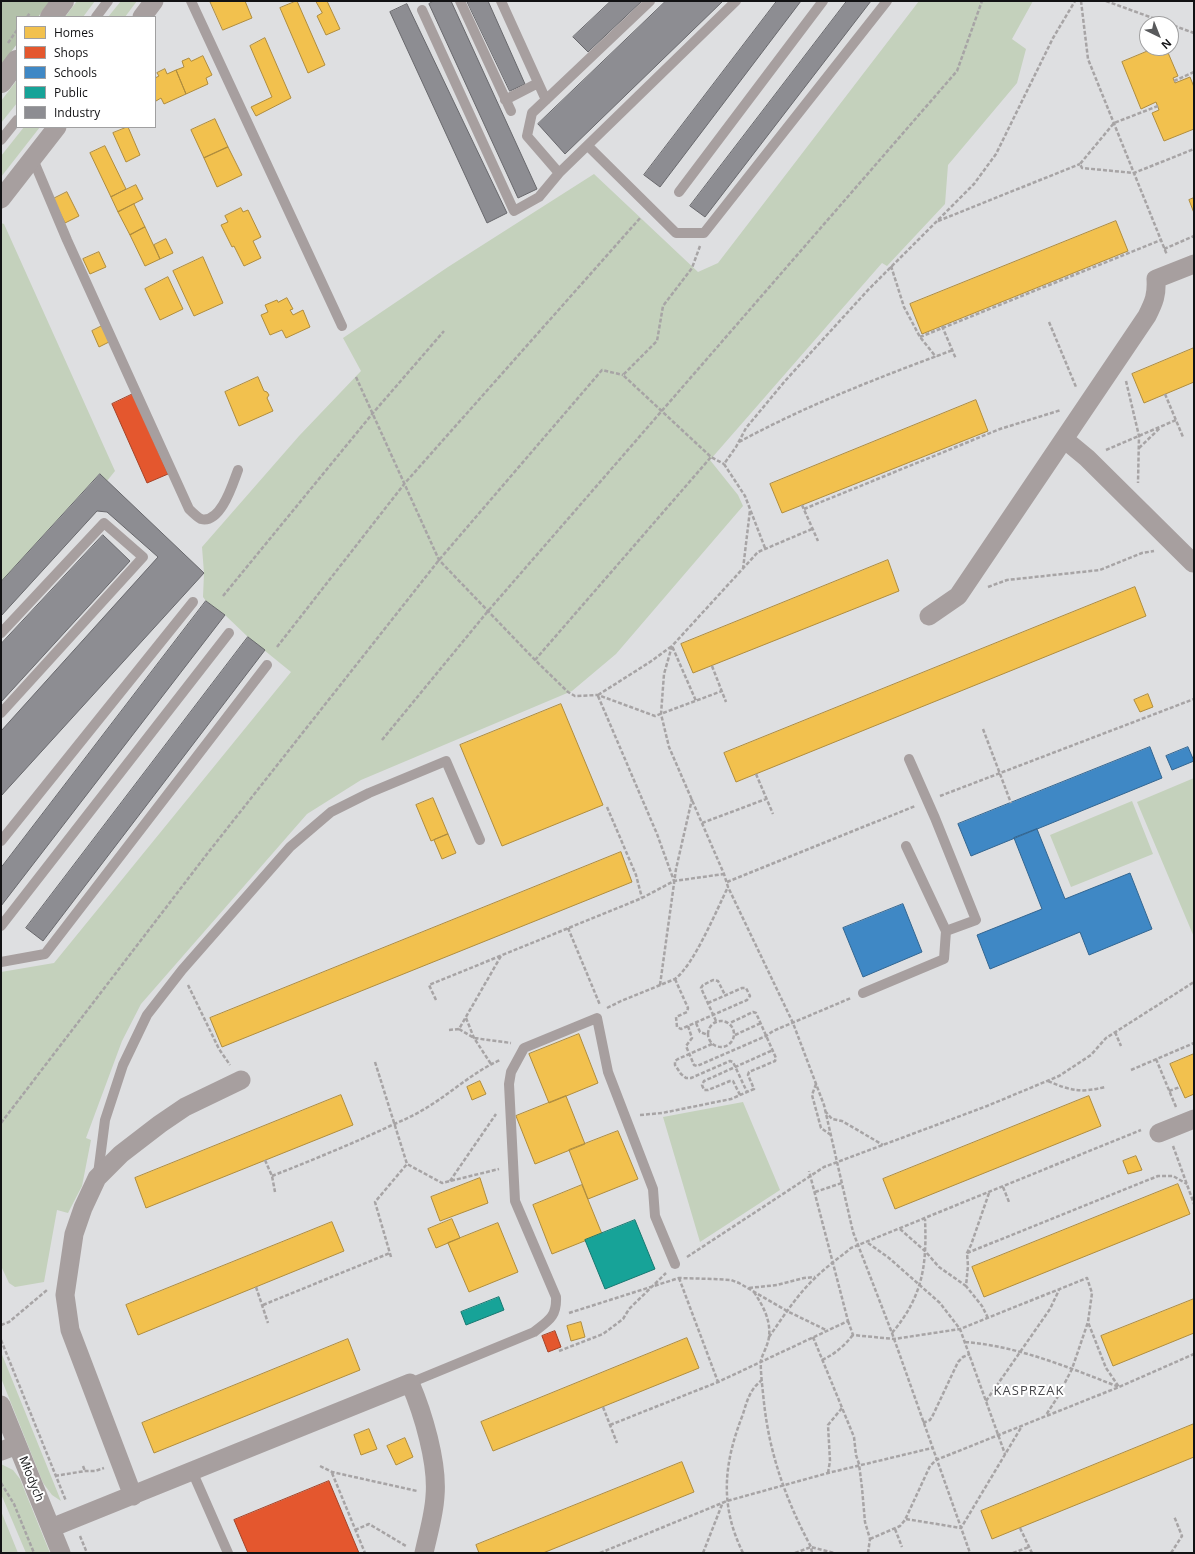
<!DOCTYPE html>
<meta charset="utf-8">
<style>
body{margin:0}
#map{position:relative;width:1195px;height:1554px;overflow:hidden;background:#dedfe1;font-family:"Open Sans",sans-serif}
canvas{display:block}
.frame{position:absolute;inset:0;border:2px solid #121214;pointer-events:none}
.legend{position:absolute;left:16px;top:16px;width:140px;height:112px;box-sizing:border-box;background:#fff;border:1px solid #a0a0a1;margin:0;padding:5px 7px;list-style:none;font-size:12px;color:#121214}
.legend li{display:flex;align-items:center;gap:8px;height:20px}
.legend b{width:20px;border:1px solid #a0a0a1}
.north{position:absolute;left:1139px;top:16px;width:40px;height:40px;box-sizing:border-box;background:#fff;border:1px solid #a0a0a1;border-radius:50%;rotate:137deg;font-size:11px;font-weight:700;line-height:16px;text-align:center;color:#121214}
.north::after{content:'';display:block;margin:auto;width:14px;height:18px;background:#595a5c;clip-path:polygon(50% 0,100% 100%,50% 72%,0 100%)}
</style>
<div id="map">
<canvas width="1195" height="1554"></canvas>
<div class="frame"></div>
<ul class="legend">
<li><b style="height:11px;background:#f2c14e"></b>Homes</li>
<li><b style="height:11px;background:#e4572e"></b>Shops</li>
<li><b style="height:11px;background:#3f88c5"></b>Schools</li>
<li><b style="height:11px;background:#17a398"></b>Public</li>
<li><b style="height:11px;background:#8d8d92"></b>Industry</li>
</ul>
<div class="north">N</div>
</div>
<script>
const g = document.querySelector('canvas').getContext('2d');
g.lineJoin = 'round';
function paint(path, color) {
  g.fillStyle = color;
  g.fill(path, 'evenodd');
}
function trace(path, color, width, dash) {
  g.strokeStyle = color;
  g.lineWidth = width;
  g.lineCap = dash ? 'butt' : 'round';
  g.setLineDash(dash || []);
  g.stroke(path);
}
function drawText(font, color, halo, rows, align = 'center') {
  g.font = font + ' "Open Sans",sans-serif';
  g.lineWidth = 4;
  g.setLineDash([]);
  g.textBaseline = 'middle';
  g.strokeStyle = halo;
  g.fillStyle = color;
  for (const [text, x, y, turn = 0] of rows) {
    g.save();
    g.translate(x, y);
    g.rotate((+turn || 0) * Math.PI / 180);
    g.textAlign = isNaN(turn) ? turn : align;
    if (halo) g.strokeText(text, 0, 0);
    g.fillText(text, 0, 0);
    g.restore();
  }
}
paint(new Path2D(`
 M77,1H95L83,17H65Z
 M121,1H137L125,17H108Z
 M919,1H1033L1012,39L1026,49L1017,83L948,165L945,204L887,266L882,263L710,460L738,495L743,506L616,654L572,691L361,780L307,814L141,1004L122,1041L86,1138L91,1140L82,1186L68,1213L57,1210L44,1282L15,1287L9,1283L1,1266V972L54,963L291,672L248,637L225,615L206,601L203,597L204,573L202,547L299,436L361,371L343,338L448,267L594,174L698,272L718,263Z
 M17,80V103L1,123V101Z
 M24,127H40L1,177V156Z
 M1,223L4,224L115,471L107,481L99,474L1,582Z
 M1194,778V937L1137,802Z
 M1132,801L1153,854L1071,887L1050,835Z
 M743,1102L780,1190L700,1242L663,1117Z
 M1,1352L61,1501L52,1495L43,1483L1,1378Z
 M1,1464L13,1470L20,1479L50,1553H26L1,1494Z
 M1,1511L18,1553H1Z`), '#c4d1bc');
paint(new Path2D(`
 M1,1H50L38,17H17V44L1,65Z`), '#b3c1aa');
const homes = new Path2D(`
 M210,1H245L252,18L223,30Z
 M297,1L325,65L308,73L280,8Z
 M316,1H327L340,29L326,35L317,16L322,13Z
 M265,38L291,98L256,116L251,107L272,97L250,46Z
 M1155,48H1166L1178,76L1173,78L1175,83L1190,77L1194,87V129L1164,141L1152,113L1159,110L1156,102L1141,109L1122,62Z
 M203,56L212,75L206,78L208,84L186,94L176,70L184,67L182,61L189,58L191,61Z
 M165,69L167,74L176,70L186,94L164,104L161,98L156,101L155,99V78L159,76L157,73Z
 M215,119L228,147L204,158L191,130Z
 M128,127L140,155L126,162L113,133Z
 M105,146L126,189L111,197L90,153Z
 M228,147L242,175L217,187L204,158Z
 M136,185L143,199L118,212L111,197Z
 M67,192L79,216L65,223L53,199Z
 M1194,198V213L1189,200Z
 M134,204L145,227L130,235L118,212Z
 M241,208L243,212L248,210L261,237L253,241L261,258L244,266L234,246L232,247L221,225L228,222L225,216Z
 M1116,221L1128,251L922,334L910,304Z
 M145,227L160,259L145,266L130,235Z
 M166,239L173,253L160,259L154,245Z
 M99,252L106,267L90,274L83,259Z
 M203,257L223,303L194,316L173,271Z
 M168,277L183,309L160,320L145,289Z
 M287,298L293,309L290,310L293,315L303,310L310,327L286,338L282,330L270,335L261,315L268,312L265,305L277,300L278,302Z
 M102,326L109,342L99,347L92,331Z
 M1194,348V382L1144,403L1132,374Z
 M258,377L264,391L267,392L269,395L267,398L273,411L239,426L225,392Z
 M976,400L988,431L782,513L770,484Z
 M888,560L899,591L693,673L681,644Z
 M1135,587L1146,616L736,782L724,753Z
 M1148,694L1153,707L1140,712L1134,700Z
 M561,704L603,805L502,846L460,745Z
 M433,798L448,834L431,841L416,805Z
 M448,834L456,853L442,859L434,840Z
 M621,852L632,882L222,1047L210,1018Z
 M579,1034L598,1083L549,1103L529,1054Z
 M1194,1054V1094L1185,1098L1170,1064Z
 M480,1081L486,1094L472,1100L467,1087Z
 M341,1095L353,1125L146,1208L135,1178Z
 M566,1096L585,1144L535,1164L516,1116Z
 M1089,1096L1101,1126L895,1209L883,1179Z
 M618,1131L638,1179L588,1199L569,1150Z
 M1136,1156L1142,1170L1128,1174L1123,1161Z
 M480,1178L488,1203L440,1221L431,1197Z
 M1178,1184L1190,1214L984,1297L972,1267Z
 M582,1185L602,1234L552,1254L533,1205Z
 M452,1219L460,1238L436,1248L428,1229Z
 M332,1222L344,1251L138,1335L126,1305Z
 M498,1223L518,1272L469,1292L448,1243Z
 M1194,1299V1333L1113,1366L1101,1336Z
 M581,1322L585,1337L571,1341L567,1326Z
 M687,1338L699,1368L493,1451L481,1422Z
 M348,1339L360,1370L154,1453L142,1423Z
 M1194,1424V1457L992,1539L981,1511Z
 M369,1429L377,1449L361,1455L354,1435Z
 M405,1438L413,1457L396,1465L387,1446Z
 M682,1462L694,1492L543,1553H479L476,1545Z`);
paint(homes, '#f2c14e');
trace(homes, '#af8c3d', 1);
const shops = new Path2D(`
 M133,394L168,474L147,483L112,404Z
 M555,1331L561,1347L548,1352L542,1336Z
 M329,1481L359,1553H248L234,1520Z`);
paint(shops, '#e4572e');
trace(shops, '#a54226', 1);
const schools = new Path2D(`
 M1150,747L1162,778L971,856L958,824Z
 M1188,747L1194,761L1172,770L1166,756Z
 M1037,829L1065,899L1130,873L1152,929L1089,955L1080,932L990,969L977,935L1042,909L1014,838Z
 M903,904L922,952L863,977L843,928Z`);
paint(schools, '#3f88c5');
trace(schools, '#326590', 1);
const public = new Path2D(`
 M635,1220L655,1269L605,1289L585,1240Z
 M499,1297L504,1310L466,1325L461,1312Z`);
paint(public, '#17a398');
trace(public, '#167870', 1);
const industry = new Path2D(`
 M434,1H451L537,189L518,198L429,4Z
 M467,1H488L525,84L510,91Z
 M611,1H642L588,52L573,37Z
 M666,1H723L565,154L538,124Z
 M777,1H801L660,187L644,175Z
 M847,1H871L705,217L690,206Z
 M407,4L507,213L487,223L390,12Z
 M100,474L204,573L1,796V731L158,557L107,512L97,511L1,616V582Z
 M103,535L130,561L1,702V644Z
 M206,601L225,615L1,906V868Z
 M248,637L265,650L43,941L26,928Z`);
paint(industry, '#8d8d92');
trace(industry, '#68686c', 1);
trace(new Path2D(`
 M1081,1L1088,59L1167,255
 M1106,1L1194,33
 M27,17L30,13
 M8,43L17,30
 M1174,81L1194,72
 M1158,106L1114,123L1080,164L1082,168L1134,173L1194,149
 M938,221L1080,164
 M700,246L692,268L663,306L657,341L623,375L711,457L724,464
 M1164,249L1194,236
 M891,266L904,307L920,337L936,357
 M1049,322L1076,387
 M942,326L956,359
 M920,337L1161,240
 M356,377L439,560L535,660L568,692L575,696L598,695L655,716L722,691
 M1126,381L1139,436L1138,483
 M1165,394L1183,437
 M739,442C807,405 880,377 953,350
 M1139,448L1160,428
 M1106,450L1176,420
 M802,505L818,541
 M804,509L1000,429L1061,410
 M812,529L758,552L672,646L664,674L661,714L669,747L724,874L728,887L793,1023L824,1105L853,1232L892,1333L970,1553
 M765,548L745,496L724,464L736,447L746,428L785,381L868,290L974,184L996,154L1053,38L1075,1
 M743,569L750,510
 M988,587L1007,580L1100,570L1142,553L1154,551
 M223,596L373,413L444,331
 M277,647L405,483L641,217
 M535,660L711,457
 M712,666L726,702
 M598,695L650,662L672,646L696,701
 M598,696L657,834L674,881
 M983,729L1011,803
 M382,740L488,611L957,71L982,1
 M756,774L773,814
 M940,796L1194,699
 M607,807L636,875L642,898
 M702,823L766,799
 M727,882L915,806
 M568,928L600,1005
 M675,979L688,1008L687,1012L676,1017L677,1027L681,1029L747,1000L750,996L746,988H742L708,1003
 M188,985L219,1049L230,1065
 M660,985L676,869L692,799
 M436,1000L429,985L642,898L674,881L724,874
 M607,1008L621,1001L675,979C694,965 717,909 728,887
 M466,1018L474,1038L491,1064
 M708 1034a13 13 0 1 1 26 0a13 13 0 1 1-26 0Z
 M716,1021L701,988L703,985L713,980L718,981L725,995
 M696,1023L700,1032L708,1035
 M688,1026L692,1038L686,1046L694,1065L697,1066L766,1036L773,1031L851,998
 M459,1029L474,1038L511,1043
 M449,1030L459,1029L501,956
 M1115,1032L1121,1046
 M735,1035L761,1023
 M712,1044L678,1059L675,1061V1065L681,1074L686,1078H691L730,1061L733,1062L747,1092
 M1156,1059L1176,1107
 M375,1062L407,1164L442,1183L499,1169
 M1131,1070L1194,1043
 M1048,1081C1071,1091 1081,1093 1105,1087
 M816,1084L812,1095L821,1128L831,1135
 M1169,1091L1180,1087
 M740,1095L733,1081H730L708,1090H704L702,1085L704,1081L773,1050
 M825,1111L832,1119L842,1121L883,1145
 M640,1115L662,1113L731,1099L754,1089L748,1075L749,1072L775,1061L776,1058L756,1013L753,1012L730,1023
 M1,1123L207,854L439,560L602,370L623,375
 M1173,1146L1194,1204
 M265,1160L272,1176L275,1192
 M272,1176C312,1160 352,1144 390,1126C401,1121 411,1117 421,1111C448,1096 471,1073 500,1060
 M450,1181L496,1114
 M1003,1187L1009,1202
 M815,1192L842,1183
 M900,1229L925,1251L939,1267L966,1286
 M868,1243L889,1258L940,1303L960,1329L1005,1454
 M967,1253L1158,1176H1173L1187,1184
 M391,1257L375,1202L407,1164
 M687,1257L824,1167L987,1106L1059,1076L1091,1055L1106,1038L1194,982
 M679,1278L718,1382
 M256,1287L268,1323
 M749,1288L777,1285L804,1278L815,1277
 M754,1292C763,1306 771,1320 769,1337C768,1345 763,1353 761,1360C760,1370 763,1392 764,1403C770,1456 786,1500 811,1547L812,1553
 M263,1305L390,1253
 M569,1313L679,1278L714,1279L731,1280L739,1283L787,1311L826,1330
 M988,1318L982,1306L966,1286L968,1266L967,1253L971,1245L989,1193
 M848,1321L853,1335L894,1339L960,1329L1087,1278L1092,1293L1088,1322L1072,1369L1057,1398L1046,1415
 M1,1325L9,1322L47,1290
 M892,1333C923,1296 927,1265 925,1219
 M769,1337C783,1317 797,1295 815,1278C826,1267 839,1258 851,1248L1141,1130
 M813,1337L854,1437L856,1455L859,1464L862,1488L865,1522L870,1539L868,1553
 M1,1340L66,1501
 M965,1342C1018,1346 1070,1368 1119,1387L1106,1368L1088,1322
 M559,1351L603,1334L623,1319L629,1309L666,1273
 M822,1360C835,1354 844,1346 853,1335
 M986,1401L1050,1309L1059,1290
 M603,1407L617,1443
 M923,1423L930,1420L933,1415L958,1362L963,1357L970,1354
 M610,1425L718,1382L848,1321L809,1171
 M83,1466L85,1471
 M320,1466L332,1472L417,1491
 M332,1473L365,1553
 M828,1473L830,1461L828,1425L842,1408
 M55,1476L85,1471H95L104,1468
 M1,1483L14,1504L34,1553
 M906,1519L961,1528L1022,1426
 M1020,1528L1032,1553
 M895,1529L902,1547
 M355,1530L369,1524L406,1546
 M80,1536L87,1553
 M870,1539L900,1526L905,1520L930,1466L936,1460L1119,1387L1194,1354
 M600,1553L727,1501L828,1473L932,1448
 M703,1553L723,1502
 M743,1553C719,1504 724,1463 743,1414C747,1401 750,1389 762,1380
 M795,1553L811,1547L834,1553
 M1013,1553L1029,1547
 M1171,1553L1182,1536L1174,1516`), '#a7a4a5', 2.5, [4, 2]);
trace(new Path2D(`
 M191,1L342,326
 M460,1L511,111
 M501,1L546,100
 M650,1L532,113L527,136L559,173L736,1
 M422,10L514,211L539,197L559,173
 M96,17L108,1
 M505,100L538,83
 M1,140L17,120
 M588,146L676,233H704L887,1
 M31,160L35,164L67,240L189,509C192,512 197,517 201,519C221,524 233,483 238,470
 M679,192L823,1
 M1,633L104,523L143,557L1,713
 M1,841L193,602
 M906,846L946,931
 M1,926L229,633
 M1,962L45,954L267,665
 M863,993L944,959L946,931L976,920L935,818L909,759
 M98,1174L105,1120L123,1065L147,1015L182,970L290,847L331,812L369,793L446,761L480,840
 M410,1383L534,1332C548,1321 557,1317 556,1297L515,1201L509,1084L511,1072L524,1048L597,1018L608,1072L653,1189L655,1216L675,1264
 M192,1471L228,1553`), '#a79f9f', 10);
trace(new Path2D(`
 M142,17L154,1
 M1,199L57,127
 M1064,439L1087,458L1193,563
 M929,616L958,596L1147,316C1154,302 1157,295 1156,279L1194,264
 M1159,1133L1194,1119
 M1,1405L61,1553
 M1,1451L17,1445
 M133,1496L70,1330L65,1295L74,1234L83,1208L97,1178L121,1154L160,1124L185,1107L241,1080
 M51,1528L410,1383C423,1413 438,1463 435,1496C434,1515 428,1534 424,1553`), '#a79f9f', 19);
trace(new Path2D(`
 M51,17L63,1
 M1,82L17,61`), '#a79f9f', 22);
drawText('12px', '#121214', '#fff', [
 ["Młodych",31,1479,68]
]);
g.letterSpacing = '1px';
drawText('13px', '#47474b', '#fff', [
 ["KASPRZAK",1029,1391]
]);
g.letterSpacing = '0px';
</script>
